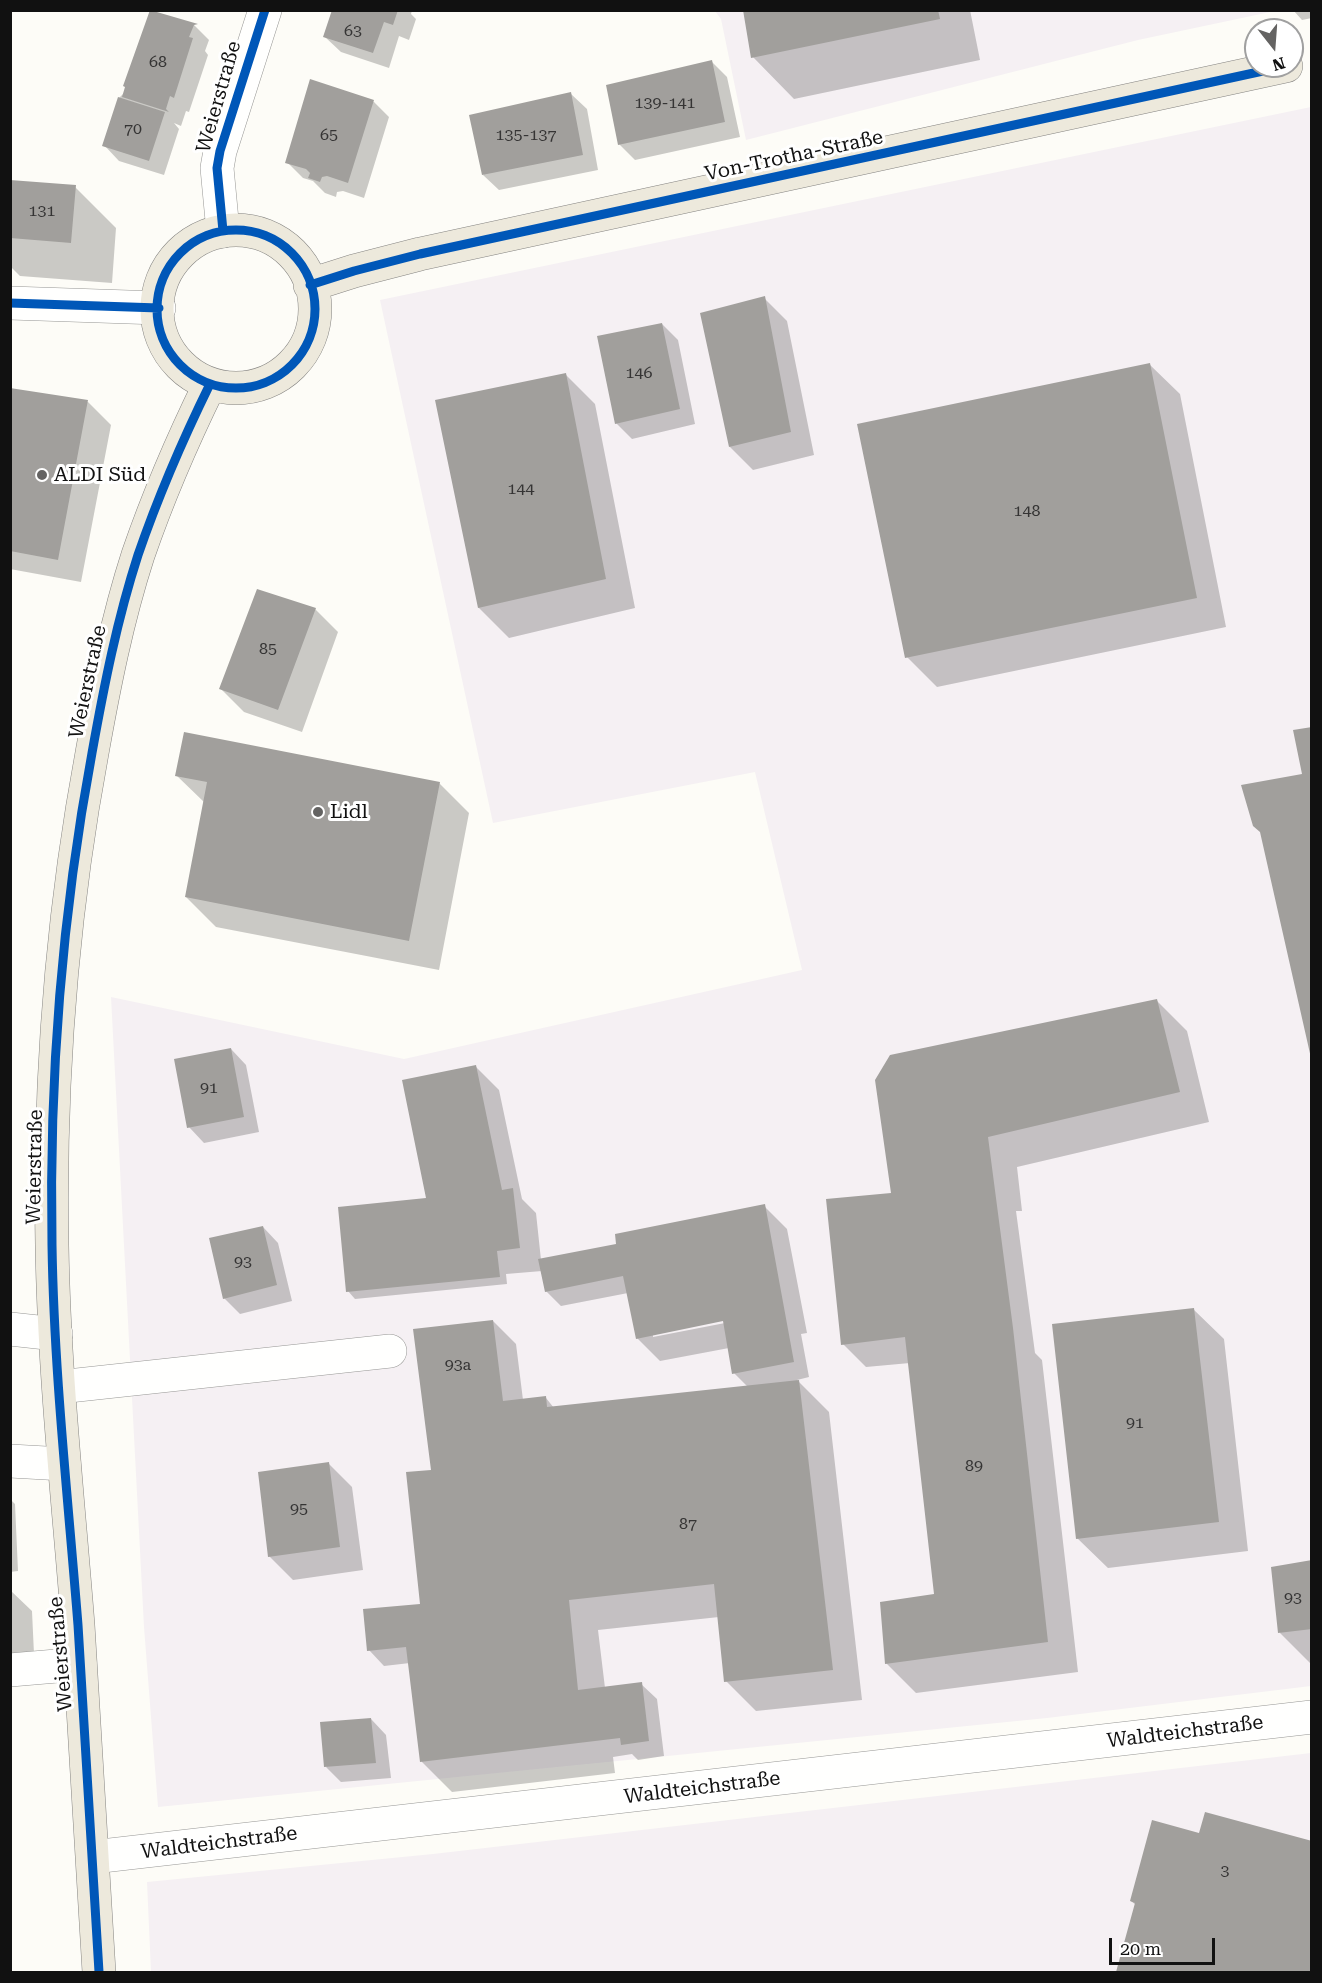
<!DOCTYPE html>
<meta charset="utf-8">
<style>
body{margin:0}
#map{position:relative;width:1322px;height:1983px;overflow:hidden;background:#fdfcf7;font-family:"Roboto Serif",serif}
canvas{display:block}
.frame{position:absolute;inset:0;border:12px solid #111;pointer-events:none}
.north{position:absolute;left:1244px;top:18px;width:60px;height:60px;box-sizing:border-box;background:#fff;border:2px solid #a0a0a0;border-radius:50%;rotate:163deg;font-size:16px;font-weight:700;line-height:24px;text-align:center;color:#111}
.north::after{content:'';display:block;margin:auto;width:21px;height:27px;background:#646362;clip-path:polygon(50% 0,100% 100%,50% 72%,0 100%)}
.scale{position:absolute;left:1109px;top:1938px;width:106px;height:27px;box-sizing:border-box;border:3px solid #111;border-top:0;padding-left:8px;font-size:18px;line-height:21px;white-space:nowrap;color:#111;-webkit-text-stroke:4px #fff;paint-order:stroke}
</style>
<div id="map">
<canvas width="1322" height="1983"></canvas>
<div class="frame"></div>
<div class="north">N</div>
<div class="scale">20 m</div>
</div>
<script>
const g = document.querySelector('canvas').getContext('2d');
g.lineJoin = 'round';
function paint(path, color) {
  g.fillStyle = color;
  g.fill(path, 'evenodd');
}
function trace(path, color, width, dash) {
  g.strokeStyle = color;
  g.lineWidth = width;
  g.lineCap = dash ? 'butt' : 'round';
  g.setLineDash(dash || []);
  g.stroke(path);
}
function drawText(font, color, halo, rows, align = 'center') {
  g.font = font + ' "Roboto Serif",serif';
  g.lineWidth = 6;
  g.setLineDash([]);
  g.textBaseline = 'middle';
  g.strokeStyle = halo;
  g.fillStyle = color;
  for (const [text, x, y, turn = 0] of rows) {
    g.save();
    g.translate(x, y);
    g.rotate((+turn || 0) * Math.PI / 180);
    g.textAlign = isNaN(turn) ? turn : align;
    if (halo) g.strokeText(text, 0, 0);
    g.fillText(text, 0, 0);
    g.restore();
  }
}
paint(new Path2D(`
 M715,11H1275L1138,40L746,140L721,19Z
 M1311,107V1686L1047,1718L158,1807L144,1627L111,997L404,1059L802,970L755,772L493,823L380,300Z
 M1311,1753V1972H151L147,1882L433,1854Z`), '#f5f0f3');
paint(new Path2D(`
 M334,10H412L411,14L416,19L409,40L399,36L389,68L341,52L325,37Z
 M744,10H970L980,60L794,99L753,57Z
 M1293,10H1312V18L1302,20Z
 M193,24L209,40L205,51L208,55L189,112L186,111L181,126L174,123L179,129L164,175L119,161L104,145L119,98Z
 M711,61L727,77L740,137L635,160L619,144Z
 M311,81L374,102L389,117L364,198L343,191L337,192L336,197L325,193L313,181L303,178L287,162Z
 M571,94L587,109L598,170L499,190L483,175Z
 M10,181L75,187L116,228L112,283L20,276L10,266Z
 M764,298L787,321L814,455L753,470L730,447Z
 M662,324L678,340L695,424L632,439L616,423Z
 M1149,364L1180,394L1226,627L937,687L907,657Z
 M565,374L595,404L635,608L509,638L479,608L437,401Z
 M10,390L88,402L111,425L81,582L10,569Z
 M315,609L338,632L302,732L244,712L221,689Z
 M176,775L439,783L469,813L439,970L216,927L186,897L205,803Z
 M1157,1001L1187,1031L1209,1122L1017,1167L1022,1211H1016L1035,1353L1042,1360L1078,1672L916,1693L886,1663L935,1595L910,1363L866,1367L843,1344L892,1194Z
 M231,1049L246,1065L259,1132L204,1143L189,1127Z
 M476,1067L499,1090L522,1199L536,1213L541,1260L616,1245L764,1206L787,1229L807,1333L801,1334L809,1377L797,1380L829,1412L862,1700L756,1711L726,1681L719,1617L598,1630L605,1688L641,1684L657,1699L664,1756L638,1760L632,1754L613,1757L615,1773L452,1792L422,1762L410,1663L384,1666L369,1650L422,1605L432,1471L493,1321L516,1344L523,1400L546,1398L554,1408L748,1387L734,1373L729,1348L660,1361L637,1338L628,1293L561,1306L546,1291L542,1271L506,1274L507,1284L355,1299L348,1291L428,1199ZM725,1320V1323L653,1337V1334Z
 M263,1227L278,1243L292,1301L240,1314L224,1298Z
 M1193,1309L1224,1339L1248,1551L1108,1568L1077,1538Z
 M329,1464L352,1487L363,1570L293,1580L269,1556Z
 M10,1499L15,1504L18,1571L10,1572Z
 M1312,1562V1662L1310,1663L1280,1633Z
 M10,1590L32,1611L34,1654L10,1656Z
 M371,1719L386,1735L391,1778L341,1782L326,1767Z
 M1200,1835L1312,1842V1972H1118L1136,1905L1131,1901Z`), '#0003');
paint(new Path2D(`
 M150,10L198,24L194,25L189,37L193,38L174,98L170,96L166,109L169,112L122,97L125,87L123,86Z
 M332,10H398L393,25L384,22L373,53L323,37Z
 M743,10H938L940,19L751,58Z
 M712,60L725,122L618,145L606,85Z
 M310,79L374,100L348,183L327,176L322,177L320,182L308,178L310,173L306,169L285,163Z
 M571,92L583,155L482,175L469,115Z
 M118,97L165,112L149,161L102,146Z
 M10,180L76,185L71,243L10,238Z
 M765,296L791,432L729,447L700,313Z
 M662,323L680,409L615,424L597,336Z
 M1150,363L1197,598L905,658L857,424Z
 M566,373L606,579L478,608L435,400Z
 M10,388L88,400L58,560L10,551Z
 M257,589L316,608L278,710L219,689Z
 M1312,727V1058H1311L1260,832L1253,826L1241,785L1302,774L1293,730Z
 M184,732L440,782L409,941L185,897L207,782L175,776Z
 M1157,999L1180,1092L988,1137L1013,1328L1048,1642L885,1664L880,1602L934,1594L905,1337L841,1345L826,1199L891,1193L875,1080L890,1055Z
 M231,1048L244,1117L187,1128L174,1059Z
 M476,1065L502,1190L513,1188L520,1248L497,1251L500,1277L346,1292L338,1207L426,1198L402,1080Z
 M765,1204L794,1362L732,1374L723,1321L636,1339L623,1276L545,1292L538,1259L616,1244L615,1234Z
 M263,1226L277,1285L223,1299L209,1238Z
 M1194,1308L1219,1522L1076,1539L1052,1324Z
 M493,1320L503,1401L546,1396L547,1407L799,1380L833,1670L724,1682L714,1584L569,1600L578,1690L642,1682L649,1741L621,1745L620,1738L420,1762L406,1647L367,1651L363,1609L420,1604L406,1472L431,1470L413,1329Z
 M329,1462L340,1547L268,1557L258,1472Z
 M1312,1560V1629L1278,1633L1271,1567Z
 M371,1718L376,1763L324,1767L320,1722Z
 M1205,1812L1312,1841V1972H1116L1135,1903L1130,1901L1152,1820L1199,1833Z`), '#a19f9c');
const minor = new Path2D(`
 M223,231L217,168L220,151L265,10
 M10,303L159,308
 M10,1329L56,1334
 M59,1387L390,1351
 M10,1461L64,1464
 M10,1670L80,1664
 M93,1857L1312,1717`);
const major = new Path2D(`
 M157 309a79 79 0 1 1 158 0a79 79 0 1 1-158 0Z
 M310,285L354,271L420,254L1286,66
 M99,1972C92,1857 86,1741 78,1625C68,1498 54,1372 52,1245C49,1080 62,914 92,753C104,686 117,620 138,555C158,497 183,439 210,384`);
trace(minor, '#979795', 34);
trace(major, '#858482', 34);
trace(minor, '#fffffe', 33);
trace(major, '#ede9dc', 33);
trace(new Path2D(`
 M157 309a79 79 0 1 1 158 0a79 79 0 1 1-158 0Z
 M223,231L217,168L220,151L265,10
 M310,285L354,271L420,254L1286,66
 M10,303L159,308
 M99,1972C92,1857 86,1741 78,1625C68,1498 54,1372 52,1245C49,1080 62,914 92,753C104,686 117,620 138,555C158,497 183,439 210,384`), '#0057b8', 9);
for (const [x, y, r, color] of [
 [42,475,6,"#646362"],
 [318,812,6,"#646362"]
]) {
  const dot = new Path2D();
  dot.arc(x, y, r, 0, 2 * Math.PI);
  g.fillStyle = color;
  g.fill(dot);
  trace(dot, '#fff', 2);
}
drawText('16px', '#353434', null, [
 ["63",353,31],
 ["68",158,62],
 ["139-141",665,103],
 ["70",133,129],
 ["65",329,135],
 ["135-137",526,135],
 ["131",42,211],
 ["146",639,373],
 ["144",521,489],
 ["148",1027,511],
 ["85",268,649],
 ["91",209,1088],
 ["93",243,1262],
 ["93a",458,1365],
 ["91",1135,1423],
 ["89",974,1466],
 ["95",299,1509],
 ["87",688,1524],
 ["93",1293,1598],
 ["3",1225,1871]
]);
drawText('20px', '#111', '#fff', [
 ["Weierstraße",219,97,-74],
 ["Von-Trotha-Straße",794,156,-12],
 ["Weierstraße",88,682,-78],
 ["Weierstraße",35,1167,-89],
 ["Weierstraße",61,1654,-95],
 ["Waldteichstraße",1185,1732,-7],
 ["Waldteichstraße",702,1788,-7],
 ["Waldteichstraße",219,1843,-7]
]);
drawText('20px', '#111', '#fff', [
 ["ALDI Süd",54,475],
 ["Lidl",330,812]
], 'left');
</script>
